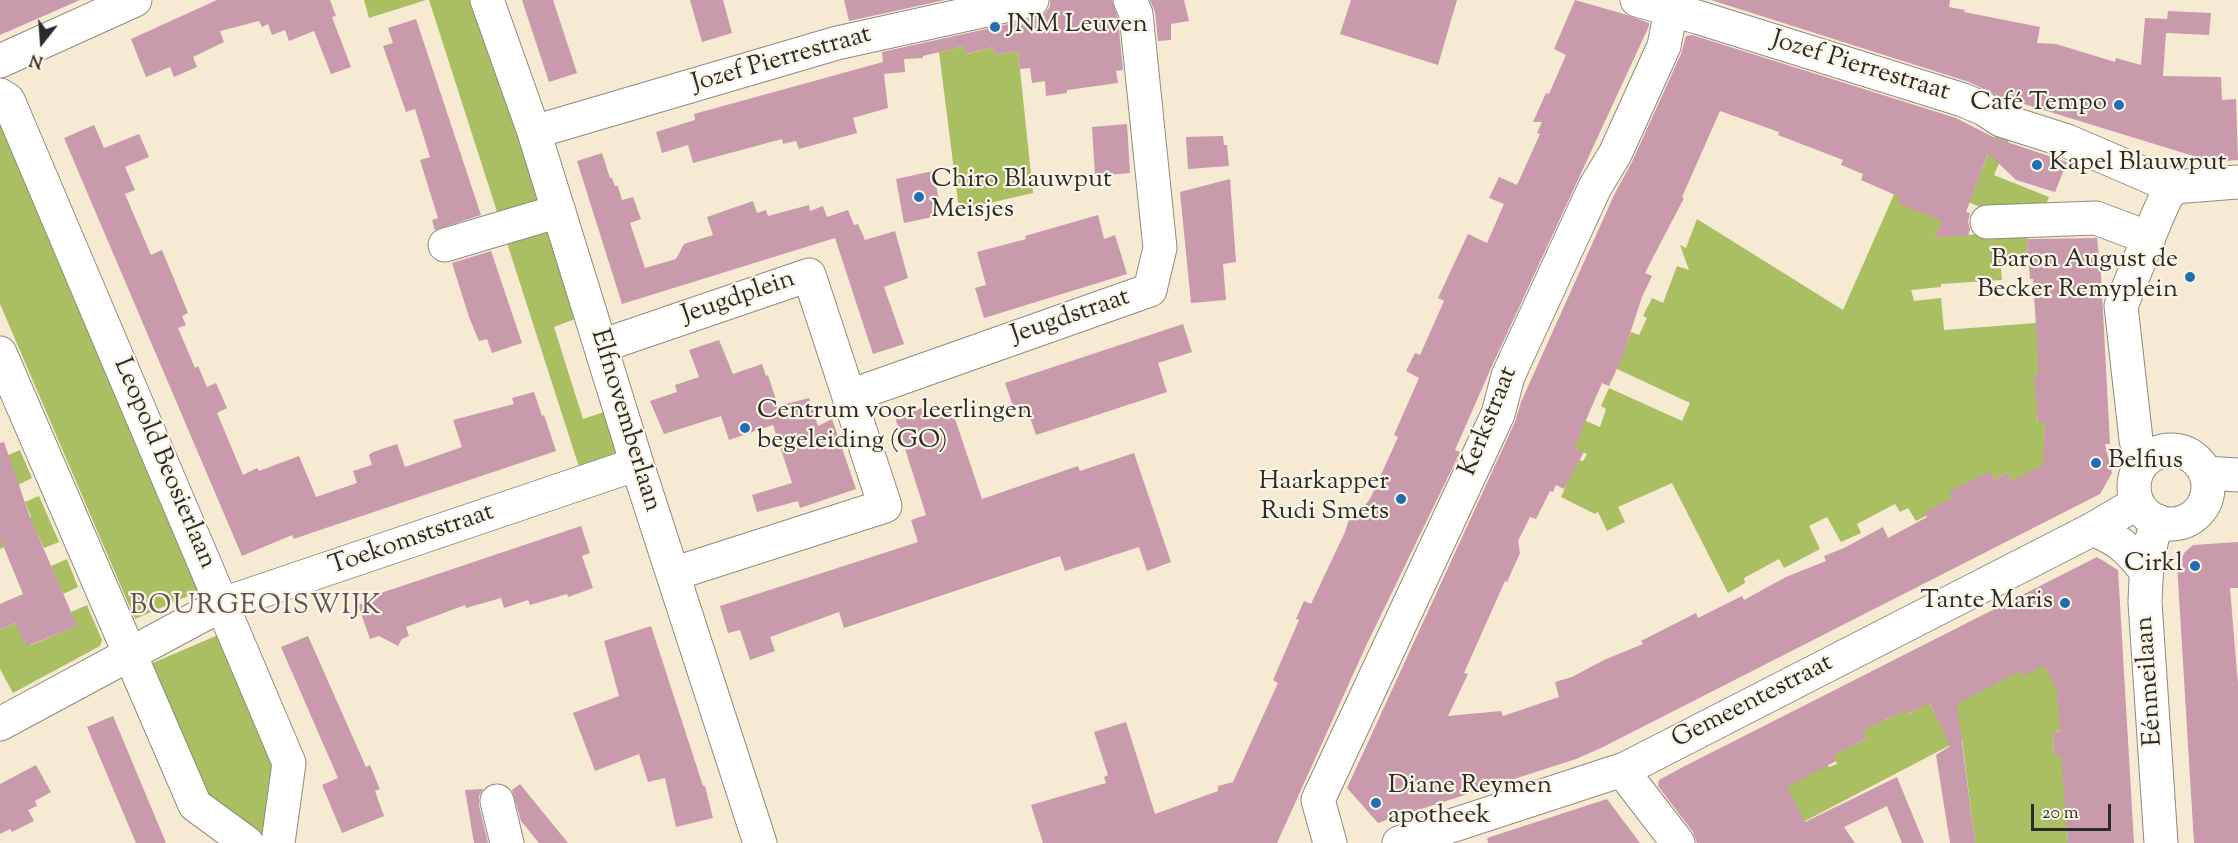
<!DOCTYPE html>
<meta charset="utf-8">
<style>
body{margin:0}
#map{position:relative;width:2238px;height:843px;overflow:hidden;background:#f7ead3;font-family:"Sorts Mill Goudy",serif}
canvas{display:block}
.north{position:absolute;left:12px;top:12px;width:60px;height:60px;-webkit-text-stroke:4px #fcf5e5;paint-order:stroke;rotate:197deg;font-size:16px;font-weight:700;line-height:24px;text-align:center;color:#2b2b2b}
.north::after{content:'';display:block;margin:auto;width:21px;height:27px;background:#2b2b2b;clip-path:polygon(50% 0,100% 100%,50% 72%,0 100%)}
.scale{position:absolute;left:2031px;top:804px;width:80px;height:27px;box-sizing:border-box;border:3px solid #2b2b2b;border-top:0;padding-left:8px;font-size:18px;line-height:21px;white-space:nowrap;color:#2b2b2b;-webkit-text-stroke:4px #fcf5e5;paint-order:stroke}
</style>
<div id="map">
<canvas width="2238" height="843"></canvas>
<div class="north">N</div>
<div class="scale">20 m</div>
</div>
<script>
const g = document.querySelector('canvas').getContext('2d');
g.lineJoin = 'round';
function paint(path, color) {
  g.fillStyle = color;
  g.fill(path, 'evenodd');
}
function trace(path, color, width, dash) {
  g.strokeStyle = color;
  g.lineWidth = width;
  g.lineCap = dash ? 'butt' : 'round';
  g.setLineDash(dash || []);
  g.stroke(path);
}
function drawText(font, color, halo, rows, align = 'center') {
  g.font = font + ' "Sorts Mill Goudy",serif';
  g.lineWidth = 4.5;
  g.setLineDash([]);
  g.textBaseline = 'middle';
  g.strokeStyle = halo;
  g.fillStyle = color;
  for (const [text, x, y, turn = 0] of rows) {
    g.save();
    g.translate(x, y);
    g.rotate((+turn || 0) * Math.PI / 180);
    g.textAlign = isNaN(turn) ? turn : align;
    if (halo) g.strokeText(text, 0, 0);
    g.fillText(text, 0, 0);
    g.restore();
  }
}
paint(new Path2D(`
 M364,0H426L369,18Z
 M429,0H476L578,318L554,327L583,419L607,411L621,453L579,467Z
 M964,46L967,54L993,47L995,55L1018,51L1033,193L959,210L939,52Z
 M0,118L202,590L135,619L0,304Z
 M1996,133L2010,138L1994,175L2049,197L2042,214L1986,209L1960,199L1950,205L1935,237L2027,231L2028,255L2000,257L2002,280L1941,284V287L1911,290L1914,301L1941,298L1944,330L2036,323L2041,374L2034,375L2035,380L2045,416L2037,417L2038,422H2045L2044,446L2077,465L2011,481L2007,473L1994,480L1990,472L1983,483L1925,513L1926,516L1916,521L1908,508L1900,512L1895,504L1857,524L1861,533L1841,542L1827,517L1809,526L1820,549L1784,568L1779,559L1744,578L1745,583L1728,593L1672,483L1618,507L1625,522L1607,531L1598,512L1595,514L1561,497L1577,460L1583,461L1587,454L1562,442L1584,420L1600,427L1606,409L1601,406L1609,388L1682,421L1690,403L1617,369L1631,332L1639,335L1647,318L1643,316L1652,298L1663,303L1677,266L1689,270L1680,245L1686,248L1697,219L1843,310L1907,165L1974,190Z
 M20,450L32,478L18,485L6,456Z
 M39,496L59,542L44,548L37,533L0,549V530L31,517L25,502Z
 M67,559L78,587L63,594L51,566Z
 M87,605L102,640L100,646L13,693L0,669V629L21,621L24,641L31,645L76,626L71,612Z
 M218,635L276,769L268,841L207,800L148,665Z
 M2035,647L2073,684L2067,731L2053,732L2054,755H2063L2068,843H1975L1962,739L1805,821L1779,832L1782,777L1823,757L1829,767L1837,764L1832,751L1847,748L1867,738L1861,726L1882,716L1885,720L1897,714L1903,703L1909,714L1929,702L1936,715L1957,705L1956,701L1999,682Z`), '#aabe62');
paint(new Path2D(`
 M0,0H80L0,35Z
 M217,0H330L336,16L332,17L351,67L331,74L314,31L289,41L285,30L272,35L268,24L262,27L259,21L220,31L224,42L193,57L197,67L174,77L170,67L146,77L131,39Z
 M522,0H553L577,73L549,82Z
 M690,0H723L732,33L702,42Z
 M844,0H945L849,21Z
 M1050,0H1112L1118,19L1123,70L1116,71L1118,83L1067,90V93L1046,96L1045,81L1032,83L1030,68L1020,69L1018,51L995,55L993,47L966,54L964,46L923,56V58L904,59L905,72L884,74L888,108L853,118L857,133L799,149L796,141L783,144L782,139L693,163L688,145L662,153L656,132L695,120L694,114L883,62L882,52L1036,18L1045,13L1050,6Z
 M1150,0H1184L1189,21L1171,24V40L1158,41L1155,12Z
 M1351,0H1457L1438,65L1340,34Z
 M1575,0L1624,14L1649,23V26L1491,368L1455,450L1460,452L1365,648L1277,843H1043L1031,805L1106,783L1104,777L1108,775L1094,732L1126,722L1155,814L1218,791V786L1233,782L1278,683L1273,680L1299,620L1296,619L1304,601L1311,604L1345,532L1351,513L1358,516L1371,497L1398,437L1394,435L1419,378L1406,371L1415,353L1420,355L1444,301L1438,298L1468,234L1487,243L1504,204L1489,198L1499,177L1517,185L1540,134L1537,133L1542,122H1533L1546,93L1549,94L1566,55L1554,49Z
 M1711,0H1950L1949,7L1965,10L1964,12L2040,27L2037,43L2056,44L2115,62L2116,58L2141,65L2145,18L2167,19L2166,29L2168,11L2211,13L2209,35L2166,33L2163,76L2221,77L2222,100L2236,99L2238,160L2213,162L1998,96L1969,82Z
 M416,19L481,215L435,230L432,220L438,218L420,160L430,157L415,109L406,112L383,46L393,43L388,28Z
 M1692,35L1956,118L1995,138L2067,162L2055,192L2016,180L1988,153L1966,212L1970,213L1968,222L1970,229L1968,236L1935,237L1942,221L1898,203L1900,197L1861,180L1863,174L1841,165L1843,160L1778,135L1779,132L1720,111L1682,197L1684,198L1645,273L1652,276L1642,297L1622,358L1609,386L1602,383L1574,448L1584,452L1564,489L1556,485L1553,492L1550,491L1536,519L1530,517L1518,541L1520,553L1507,582L1505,581L1464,673L1468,674L1448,716L1501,711L1503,716L1559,697L1555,682L1572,677L1604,660L1643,644L1641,641L1696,613L1698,618L1742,596L1744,600L1786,577L1826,561L1824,556L1844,548L1883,527L1888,538L1927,517L1924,513L1952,498L1949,492L1990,471L1994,480L2007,473L2011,481L2043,465L2045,422H2038L2034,375L2039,374L2033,279H2030L2027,239L2097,238L2101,274L2110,444H2105L2112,473L2100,494L1601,748L1576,759L1378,823L1347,788L1515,422L1521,402L1615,193L1632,162L1681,54L1686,36Z
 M1127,124L1130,173L1095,176L1092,127Z
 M94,125L104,148L139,134L149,157L125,167L135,190L125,194L151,255L162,250L188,313L182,316L186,325L178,328L195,368L198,366L207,387L216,383L227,408L217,413L243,475L257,468L259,471L299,456L316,497L357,483L353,471L372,465L369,455L373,452L397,444L405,467L462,447L453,420L514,404L512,398L534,392L542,416L544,415L556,451L308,534L294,539L292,535L242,556L64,138Z
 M1223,136L1224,145H1227L1229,166L1188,169L1186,137Z
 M602,153L610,178H612L615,186H618L622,200L633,197L641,219L630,223L645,268L676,259L684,244L713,235L707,217L753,201L757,213L766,210L768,216L809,205L810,211L823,206L827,217L848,210L854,225L858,224L865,240L895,231L908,278L884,287L904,344L873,354L835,238L622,304L577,161Z
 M933,171L942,215L904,223L896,179Z
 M1230,179L1236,262L1223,264L1226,300L1191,303L1180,192Z
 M1098,215L1104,239L1115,235L1127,274L984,318L975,288L986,285L977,252L1026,239L1025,236Z
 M491,251L522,343L492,353L487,339L479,341L469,317L452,263Z
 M1183,324L1192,352L1158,363L1167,392L1036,435L1028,412L1022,414L1019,408L1014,409L1005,383Z
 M719,340L733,374L762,364L766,376L768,375L778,406L809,398L818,426L832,419L856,489L800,508L798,501L757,512L752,495L792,483L773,425L729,440L721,416L664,434L650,401L677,392L675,385L699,377L689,350Z
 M925,407L928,418L952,410L982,499L1078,466L1080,471L1134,453L1171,562L1147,571L1139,547L1065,571L1060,556L844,628L839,612L770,637L775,651L750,660L740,630L728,633L720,606L918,542L911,520L926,515L895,417Z
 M4,442L30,517L77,626L27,646L15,623L0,629V604L23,594L0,538V443Z
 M581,526L590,553L582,556L593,588L568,597L567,594L530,605L528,600L504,608L501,598L466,608L465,605L406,627L409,636L402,639L398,646L379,636L370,639L358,605L370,601L369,597Z
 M2238,542V588H2230L2238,684V843H2194L2177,564L2185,552L2193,545Z
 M2097,557L2118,570L2134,843H2068L2061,755L2054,756L2053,732H2060L2057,690L2044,665L2023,676L2020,671L1957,704L1975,843H1950L1936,755L1950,746L1930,703L1908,714L1906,710L1863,730L1867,738L1834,755L1836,761L1787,787L1805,822L1897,777L1924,843H1902L1887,806L1844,827L1855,843H1697L1693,832L1658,786L1659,780L1683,767Z
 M651,626L703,786H705L713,818L676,827L665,778L648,782L639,754L595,771L573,713L619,696L604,641Z
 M308,636L366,767L370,765L380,789L375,791L384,816L342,833L322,785L338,778L281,647Z
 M113,716L151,807L166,843H136L87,727Z
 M36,765L51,792L35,801L37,806L28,810L34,821L12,832L10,829L0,834V784Z
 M520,784L568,843H539L521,821L512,790Z
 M483,789L479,796V805L488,843H474L465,790Z
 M1607,799L1640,843H1488L1487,838Z`), '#c999ac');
const minor = new Path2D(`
 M487,0L534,132L637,464L760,843
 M1637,0L1697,17L1963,100L1984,109L2001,120L2067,141L2174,187L2238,182
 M0,61L135,0
 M0,95L8,100L289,763L278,843
 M534,132L837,43L1032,0
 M1987,222L2096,218L2149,238
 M445,245L559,211
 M601,346L809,275L885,506L673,574
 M0,353L195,805L247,843
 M850,396L1150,290L1160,248L1136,14L1130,0
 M2134 487a37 37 0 1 1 74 0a37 37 0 1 1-74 0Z
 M2143,463L2136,440L2121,306L2157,217L2166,197L2174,187
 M2205,473L2238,475
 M2158,521C2147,548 2146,574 2145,602L2161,843
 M2093,529C2120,541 2127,547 2146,571
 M0,724L223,604L637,464
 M1625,769L1631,782L1678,843
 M497,801L507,843
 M1330,843L1318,800L1498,414L1508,376L1595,187L1615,154L1664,46L1673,0
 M1399,843L1625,769L2093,529L2137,503`);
trace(minor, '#918a7f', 35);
trace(minor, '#fff', 33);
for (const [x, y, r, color] of [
 [995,27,6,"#1f6fb2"],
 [2119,105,6,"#1f6fb2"],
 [2037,165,6,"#1f6fb2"],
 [919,197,6,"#1f6fb2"],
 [2190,277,6,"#1f6fb2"],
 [745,428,6,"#1f6fb2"],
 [2096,463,6,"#1f6fb2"],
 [1401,499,6,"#1f6fb2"],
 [2195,566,6,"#1f6fb2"],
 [2065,603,6,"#1f6fb2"],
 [1376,803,6,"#1f6fb2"]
]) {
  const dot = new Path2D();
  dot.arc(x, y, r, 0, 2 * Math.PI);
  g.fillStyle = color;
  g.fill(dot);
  trace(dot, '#fcf5e5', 2);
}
drawText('26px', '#2b2b2b', '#fcf5e5', [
 ["JNM Leuven",1007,27],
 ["Café Tempo",2107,105,"right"],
 ["Kapel Blauwput",2049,165],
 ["Chiro Blauwput",931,182],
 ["Meisjes",931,212],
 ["Baron August de",2178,262,"right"],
 ["Becker Remyplein",2178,292,"right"],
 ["Centrum voor leerlingen",757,413],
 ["begeleiding (GO)",757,443],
 ["Belfius",2108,463],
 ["Haarkapper",1389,484,"right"],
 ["Rudi Smets",1389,514,"right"],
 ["Cirkl",2183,566,"right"],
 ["Tante Maris",2053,603,"right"],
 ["Diane Reymen",1388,788],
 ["apotheek",1388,818]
], 'left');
drawText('26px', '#2b2b2b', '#fcf5e5', [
 ["Jozef Pierrestraat",782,61,-16],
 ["Jozef Pierrestraat",1860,68,17],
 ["Jeugdplein",739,299,-19],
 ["Jeugdstraat",1071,318,-19],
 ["Elfnovemberlaan",624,421,73],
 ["Kerkstraat",1490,422,-68],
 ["Leopold Beosierlaan",163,464,67],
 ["Toekomststraat",412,541,-19],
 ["Eénmeilaan",2151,681,-94],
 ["Gemeentestraat",1753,703,-27]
]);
g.letterSpacing = '1.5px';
drawText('27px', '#625258', '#fcf5e5', [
 ["BOURGEOISWIJK",256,608]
]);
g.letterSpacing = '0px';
</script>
